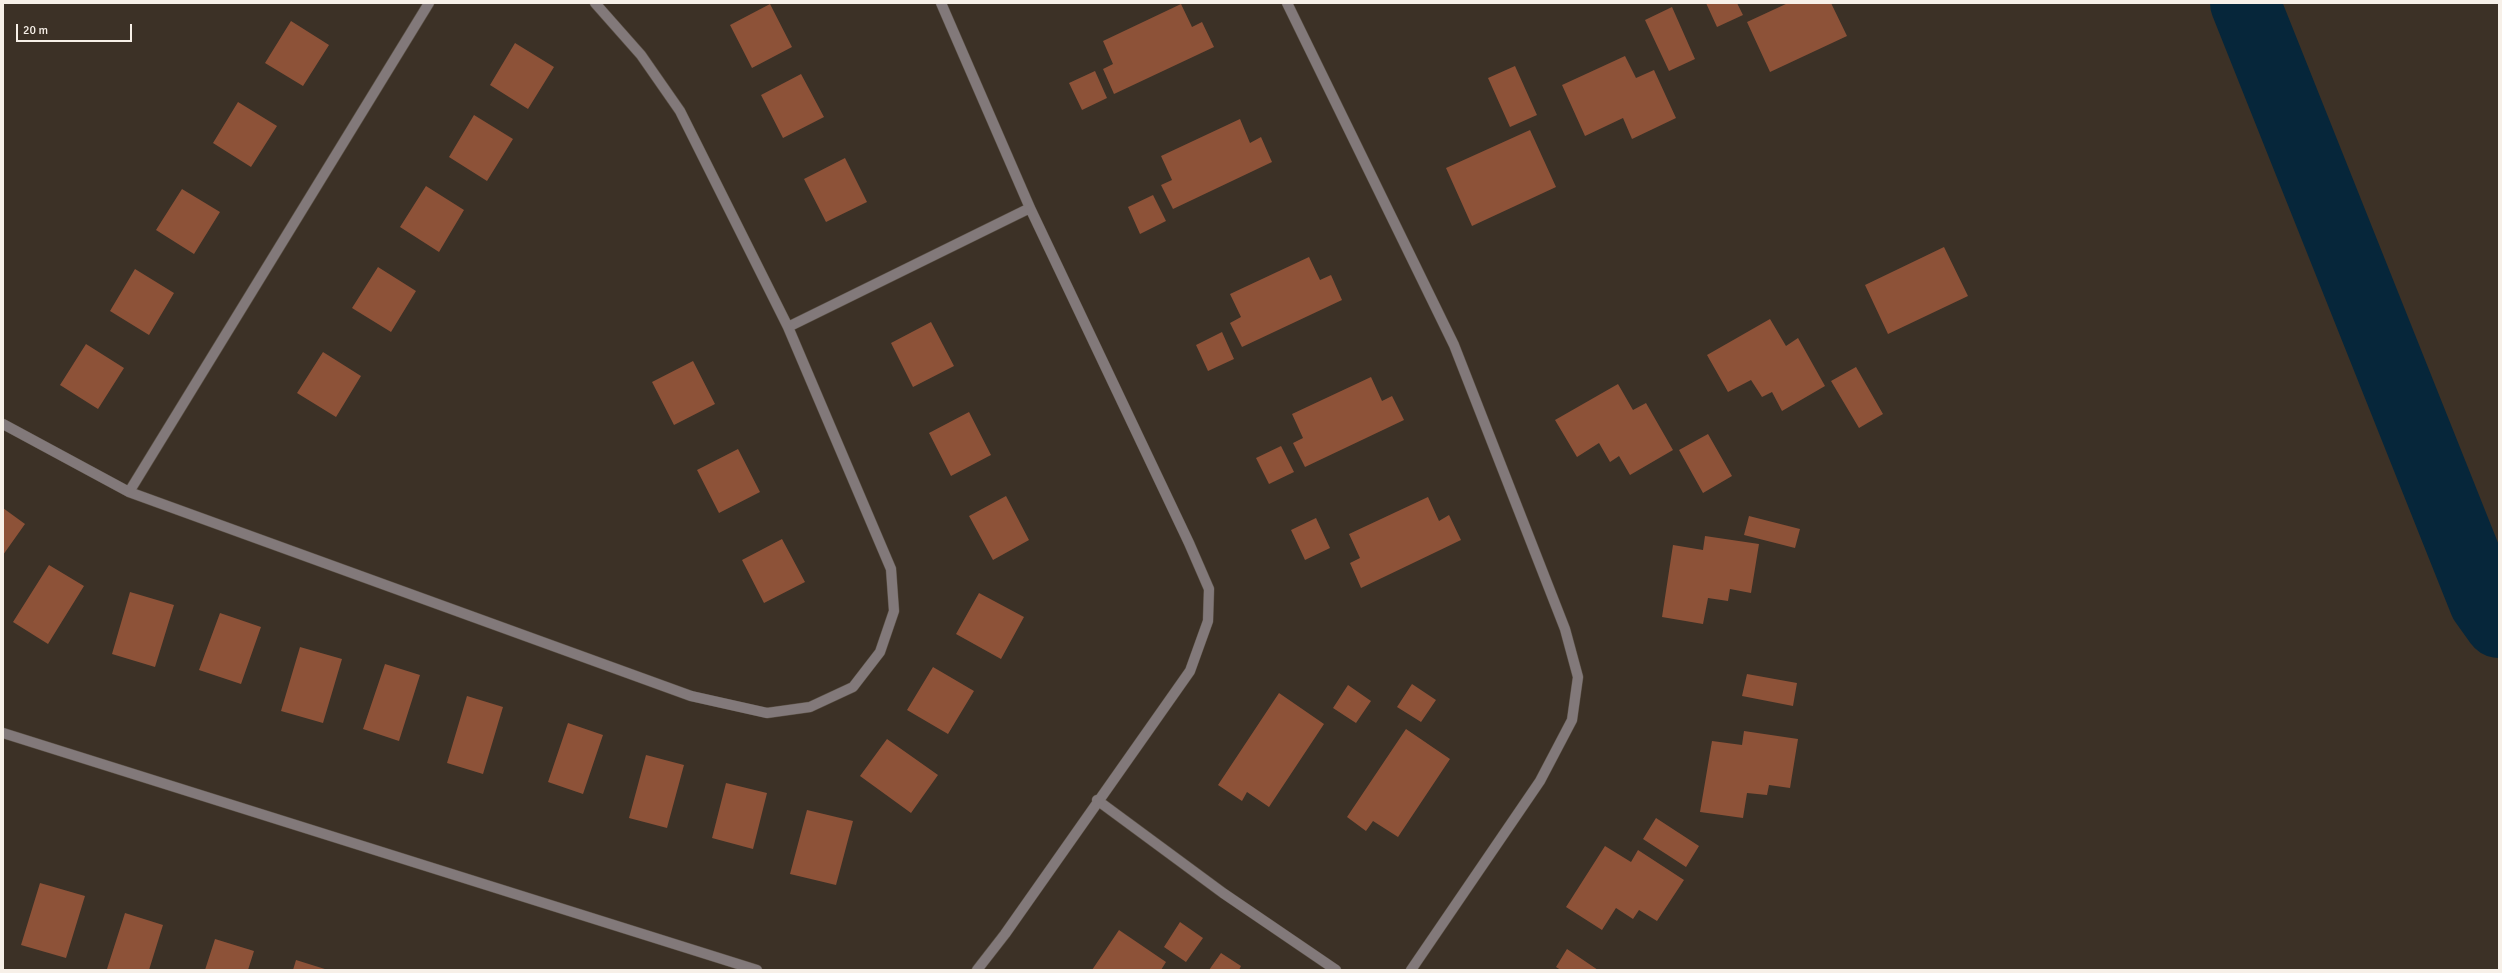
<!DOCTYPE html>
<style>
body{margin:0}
#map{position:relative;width:2502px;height:973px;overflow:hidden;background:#3c3126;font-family:Signika,sans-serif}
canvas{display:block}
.frame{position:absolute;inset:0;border:4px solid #f7f0e8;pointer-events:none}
.scale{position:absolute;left:16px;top:24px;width:116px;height:18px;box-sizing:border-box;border:2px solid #f7f0e8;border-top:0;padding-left:5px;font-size:12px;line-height:14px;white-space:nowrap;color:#f7f0e8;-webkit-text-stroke:3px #3c3126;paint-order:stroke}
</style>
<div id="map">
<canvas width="2502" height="973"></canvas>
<div class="frame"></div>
<div class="scale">20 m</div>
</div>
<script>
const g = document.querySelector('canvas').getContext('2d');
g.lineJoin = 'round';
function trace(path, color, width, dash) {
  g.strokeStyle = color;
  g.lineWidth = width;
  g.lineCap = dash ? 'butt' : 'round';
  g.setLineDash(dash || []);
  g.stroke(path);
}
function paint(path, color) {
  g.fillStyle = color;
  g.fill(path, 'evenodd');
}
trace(new Path2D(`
 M2245,3L2484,602L2499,623`), '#06263a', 70);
paint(new Path2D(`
 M1706,3H1737L1743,15L1717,27Z
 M1788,3H1831L1847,36L1770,72L1747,22Z
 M770,4L792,47L752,68L730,25Z
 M1181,4L1192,27L1202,22L1214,47L1114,94L1103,69L1113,64L1103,41Z
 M1672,7L1695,59L1669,71L1645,20Z
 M291,21L329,45L303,86L265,63Z
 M515,43L554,67L528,109L490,85Z
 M1625,56L1636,78L1654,70L1676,118L1632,139L1623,118L1585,136L1562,85Z
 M1515,66L1537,115L1510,127L1488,78Z
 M1095,71L1107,98L1082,110L1069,83Z
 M801,74L824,117L783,138L761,95Z
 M238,102L277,126L251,167L213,143Z
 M474,115L513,139L487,181L449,157Z
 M1240,119L1250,143L1261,137L1272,162L1173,209L1161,185L1172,180L1161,156Z
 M1530,130L1556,187L1472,226L1446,168Z
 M845,158L867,202L826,222L804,179Z
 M426,186L464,210L439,252L400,227Z
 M182,189L220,212L194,254L156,230Z
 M1153,195L1166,221L1140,234L1128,207Z
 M1944,247L1968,296L1888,334L1865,285Z
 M1309,257L1320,280L1331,275L1342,300L1242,347L1230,323L1241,317L1230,294Z
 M378,267L416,291L391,332L352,308Z
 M135,269L174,293L149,335L110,311Z
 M1770,319L1786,346L1798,338L1825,386L1782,411L1772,392L1762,397L1751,380L1728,392L1707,355Z
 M931,322L954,366L913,387L891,343Z
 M1222,332L1234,359L1208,371L1196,345Z
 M86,344L124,368L98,409L60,385Z
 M323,352L361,376L336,417L297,393Z
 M693,361L715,404L674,425L652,382Z
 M1856,367L1883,414L1859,428L1831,381Z
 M1371,377L1382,401L1392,396L1404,420L1305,467L1293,443L1303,438L1292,414Z
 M1618,384L1633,410L1646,403L1673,450L1630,475L1619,456L1610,462L1599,443L1577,457L1555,420Z
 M969,412L991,455L951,476L929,433Z
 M1708,434L1732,476L1703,493L1679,450Z
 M1281,446L1294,472L1269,484L1256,458Z
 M738,449L760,492L719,513L697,470Z
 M1006,496L1029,540L993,560L969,516Z
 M1428,497L1439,521L1449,515L1461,540L1361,588L1350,563L1360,558L1349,534Z
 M3,508L25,524L3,555Z
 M1749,516L1800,529L1795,548L1744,535Z
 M1316,518L1330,548L1305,560L1291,530Z
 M1705,536L1759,544L1751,593L1730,589L1728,601L1708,598L1703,624L1662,617L1673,545L1703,550Z
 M782,539L805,582L764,603L742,560Z
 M49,565L84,586L48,644L13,622Z
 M130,592L174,605L155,667L112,654Z
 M979,593L1024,617L1001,659L956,634Z
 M220,613L261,627L241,684L199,670Z
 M300,647L342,659L323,723L281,711Z
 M385,664L420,675L399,741L363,729Z
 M933,667L974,691L948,734L907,710Z
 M1747,674L1797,683L1793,706L1742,696Z
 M1412,684L1436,700L1421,722L1397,707Z
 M1348,685L1371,701L1356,723L1333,708Z
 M1279,693L1324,724L1269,807L1247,792L1242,801L1218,785Z
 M467,696L503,707L483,774L447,763Z
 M568,723L603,735L583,794L548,782Z
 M1406,729L1450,759L1398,837L1373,821L1366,831L1347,817Z
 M1744,731L1798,739L1790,788L1769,785L1767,795L1747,793L1743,818L1700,812L1712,741L1742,745Z
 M887,739L938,775L911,813L860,776Z
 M646,755L684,765L667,828L629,818Z
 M726,783L767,793L753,849L712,838Z
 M807,810L853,821L836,885L790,874Z
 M1656,818L1699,846L1686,867L1643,839Z
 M1605,846L1631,862L1638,850L1684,880L1657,921L1639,910L1633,919L1616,908L1602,930L1566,907Z
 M40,883L85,896L66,958L21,945Z
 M125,913L163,925L149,970L107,969Z
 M1180,922L1203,938L1186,962L1164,947Z
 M1119,930L1166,962L1161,970H1092Z
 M215,939L254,951L248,970H205Z
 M1567,949L1598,970H1561L1556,967Z
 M1221,953L1241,966L1239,970H1209Z
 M296,960L328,970H293Z`), '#8d5238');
const minor = new Path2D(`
 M941,3L1030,208L1189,543L1209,589L1208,621L1190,671L1005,934L977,970
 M1287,3L1454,345L1565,629L1578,677L1572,720L1540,781L1411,970
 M788,327L1030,208
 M3,424L129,492L691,696L767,713L810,707L853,687L880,652L894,611L891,569L788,327L680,111L641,55L595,3
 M129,492L429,3
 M3,733L757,970
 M1097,800L1223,893L1336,970`);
trace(minor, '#5a5045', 11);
trace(minor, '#82797a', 10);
</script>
